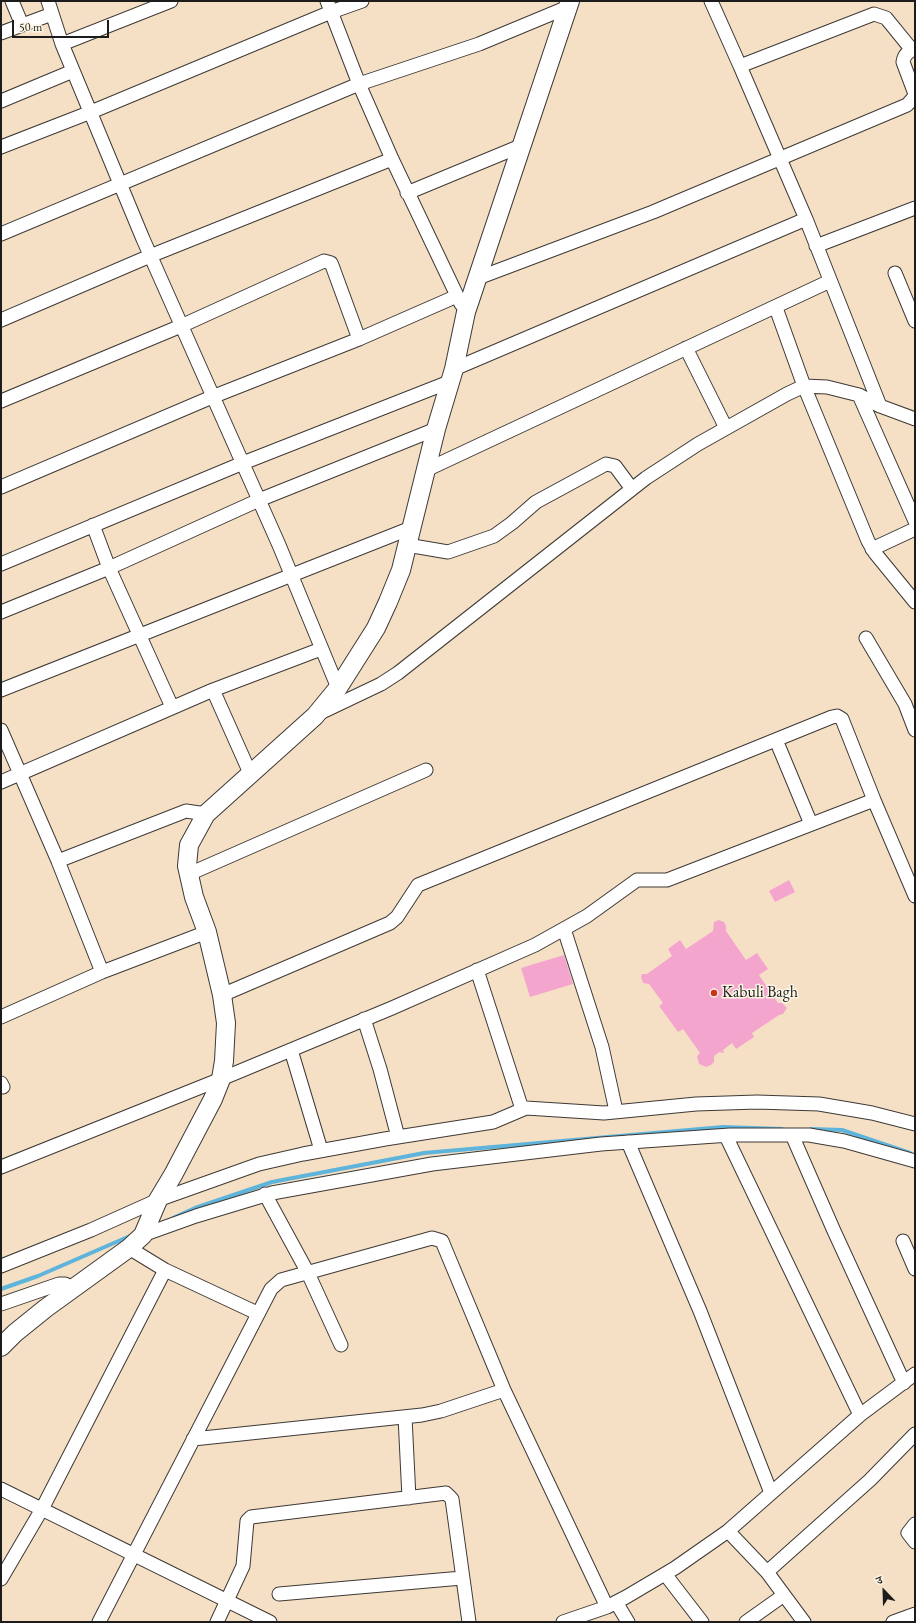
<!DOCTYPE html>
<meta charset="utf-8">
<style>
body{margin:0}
#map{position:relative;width:916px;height:1623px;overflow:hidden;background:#f6e0c5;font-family:"EB Garamond","Noto Serif Devanagari",serif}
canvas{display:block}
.frame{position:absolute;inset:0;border:2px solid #1c1c1c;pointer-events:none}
.north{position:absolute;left:864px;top:1571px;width:40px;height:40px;-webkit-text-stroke:3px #fcf5e5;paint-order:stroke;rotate:337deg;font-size:11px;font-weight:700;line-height:16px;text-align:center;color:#1c1c1c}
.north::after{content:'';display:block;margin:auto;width:14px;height:18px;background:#1c1c1c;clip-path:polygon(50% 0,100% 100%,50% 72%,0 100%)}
.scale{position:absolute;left:12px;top:20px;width:97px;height:18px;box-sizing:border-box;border:2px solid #1c1c1c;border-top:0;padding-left:5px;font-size:12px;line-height:14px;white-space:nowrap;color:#1c1c1c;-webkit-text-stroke:3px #fcf5e5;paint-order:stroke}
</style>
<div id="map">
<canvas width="916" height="1623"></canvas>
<div class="frame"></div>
<div class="north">उ</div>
<div class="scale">50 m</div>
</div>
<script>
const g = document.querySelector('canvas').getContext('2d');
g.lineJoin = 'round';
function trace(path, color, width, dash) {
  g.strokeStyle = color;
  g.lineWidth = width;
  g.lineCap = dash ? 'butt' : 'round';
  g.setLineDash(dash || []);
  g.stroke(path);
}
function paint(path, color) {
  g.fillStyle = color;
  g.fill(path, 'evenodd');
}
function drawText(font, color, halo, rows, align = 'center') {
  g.font = font + ' "EB Garamond",serif';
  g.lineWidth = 3;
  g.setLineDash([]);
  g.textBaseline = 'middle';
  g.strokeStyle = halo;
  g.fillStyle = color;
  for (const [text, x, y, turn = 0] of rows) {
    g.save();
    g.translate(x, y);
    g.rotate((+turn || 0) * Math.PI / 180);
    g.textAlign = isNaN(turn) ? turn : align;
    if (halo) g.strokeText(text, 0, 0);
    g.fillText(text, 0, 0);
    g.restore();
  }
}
trace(new Path2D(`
 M811,1129L842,1130L910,1153
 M173,1218L195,1208L272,1182L424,1153L723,1127L782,1129
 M1,1289L38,1276L130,1236`), '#5fb4db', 4);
paint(new Path2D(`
 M789,880L795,892L775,902L769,891Z
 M719,920L724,922L726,926V931L746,960L757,953L768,969L759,975L778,1003H782L787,1008L783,1014L779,1015L752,1033L754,1037L736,1049L732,1043L723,1050L724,1053L719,1052L714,1056V1062L711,1065L706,1067L699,1064L697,1056L700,1053L683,1029L678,1032L659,1006L663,1003L649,984L643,983L641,977L642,974H647L672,956L668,949L680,940L686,949L713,931L714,922Z
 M564,955L573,984L530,997L521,968Z`), '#f4a5ce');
const street = new Path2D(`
 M12,1L22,25
 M48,1L62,44L143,239L279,545L338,688
 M327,1L359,84L392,159L461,304
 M711,1L740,66
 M1,33L52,14
 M62,44L171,1
 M915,49C908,51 904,55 903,62L915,94
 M1,101L73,71
 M1,147L91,112L331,12L362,1
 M407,193L523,145
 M1,234L359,84L479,44L568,7
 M816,246L915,208
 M895,273L915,321
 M478,278L653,212L907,105L915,96
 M776,308L804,386L868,541L875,553L915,602
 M1,320L150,256L392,159
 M686,348L726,428
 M454,369L806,219
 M859,395L915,521
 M1,401L181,326L324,261L331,263L333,268L359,339
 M880,406L806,219L740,66L874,14L886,18L912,50
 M426,470L830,281
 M1,487L212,397L359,339L457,296
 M93,525L109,568L172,707
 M407,545L448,552L494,536L512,523L536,502L606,464L615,466L632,489
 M872,549L915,529
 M1,564L243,463L449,382
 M1,612L109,568L259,500L436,429
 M866,638L905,704L915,730
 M1,690L411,528
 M213,690L321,649
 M318,714L381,684L398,673L646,478L698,444L787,394L804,386L827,387L859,395L880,406L915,419
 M1,730L58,861L102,972
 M776,740L811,824
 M1,782L213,690L250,773
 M58,861L186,811L206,814
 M189,874L426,770
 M564,929L602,1047L616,1111
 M477,970L522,1109
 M222,995L390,923L397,917L418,885L832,717L837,716L842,719L874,800L915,896
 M1,1017L102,972L207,932
 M364,1019L380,1069L398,1137
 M291,1050L321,1150
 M1,1083L3,1087
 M792,1135L834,1231L904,1383
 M726,1136L860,1415
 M628,1142L700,1311L771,1493
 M1,1167L221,1079L392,1008L535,945L587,916L637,880H667L874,800
 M265,1194L308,1273L341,1345
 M143,1235L196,1216L272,1193L432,1164L601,1144L730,1135H809L844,1141L915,1161
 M903,1241L915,1269
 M129,1248L165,1270L257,1313
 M1,1266L91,1230L158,1200L259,1164L303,1154L385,1139L493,1122L526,1108L604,1113L696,1104L757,1102L819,1104L872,1113L915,1124
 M1,1304L59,1284H65L73,1288
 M405,1417L409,1498
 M193,1439L422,1415L441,1411L504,1390
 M1,1489L270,1622
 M915,1524L908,1533L915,1542
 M728,1531L767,1572L804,1622
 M767,1572L870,1480L915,1434
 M665,1574L702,1622
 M1,1579L42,1509L165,1270
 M279,1594L462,1578
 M616,1602L628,1622
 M99,1622L271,1289L281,1280L432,1238L442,1241L444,1246L504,1390L607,1607
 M217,1622L243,1566L247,1521L251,1517L446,1493L452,1499L469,1622
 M563,1622L607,1607L626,1597L675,1568L728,1531L860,1415L915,1374
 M746,1622L784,1595
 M893,1622L915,1614`);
const secondary = new Path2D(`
 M1,1347L15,1333L46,1308L129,1248L143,1235L158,1200L173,1175L213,1099L221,1079L224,1061L226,1023L222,995L207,932L194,897L187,866L189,845L206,814L315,716L338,688L376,628L388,602L401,570L436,429L454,369L466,312L570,1`);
trace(street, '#3d3935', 15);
trace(secondary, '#3d3935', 20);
trace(street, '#fff', 13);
trace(secondary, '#fff', 18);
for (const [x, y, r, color] of [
 [714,993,4,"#c8321e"]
]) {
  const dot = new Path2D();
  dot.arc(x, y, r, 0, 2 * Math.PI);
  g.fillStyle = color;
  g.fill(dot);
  trace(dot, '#fcf5e5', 1.5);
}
drawText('16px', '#1c1c1c', '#fcf5e5', [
 ["Kabuli Bagh",722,993]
], 'left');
</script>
